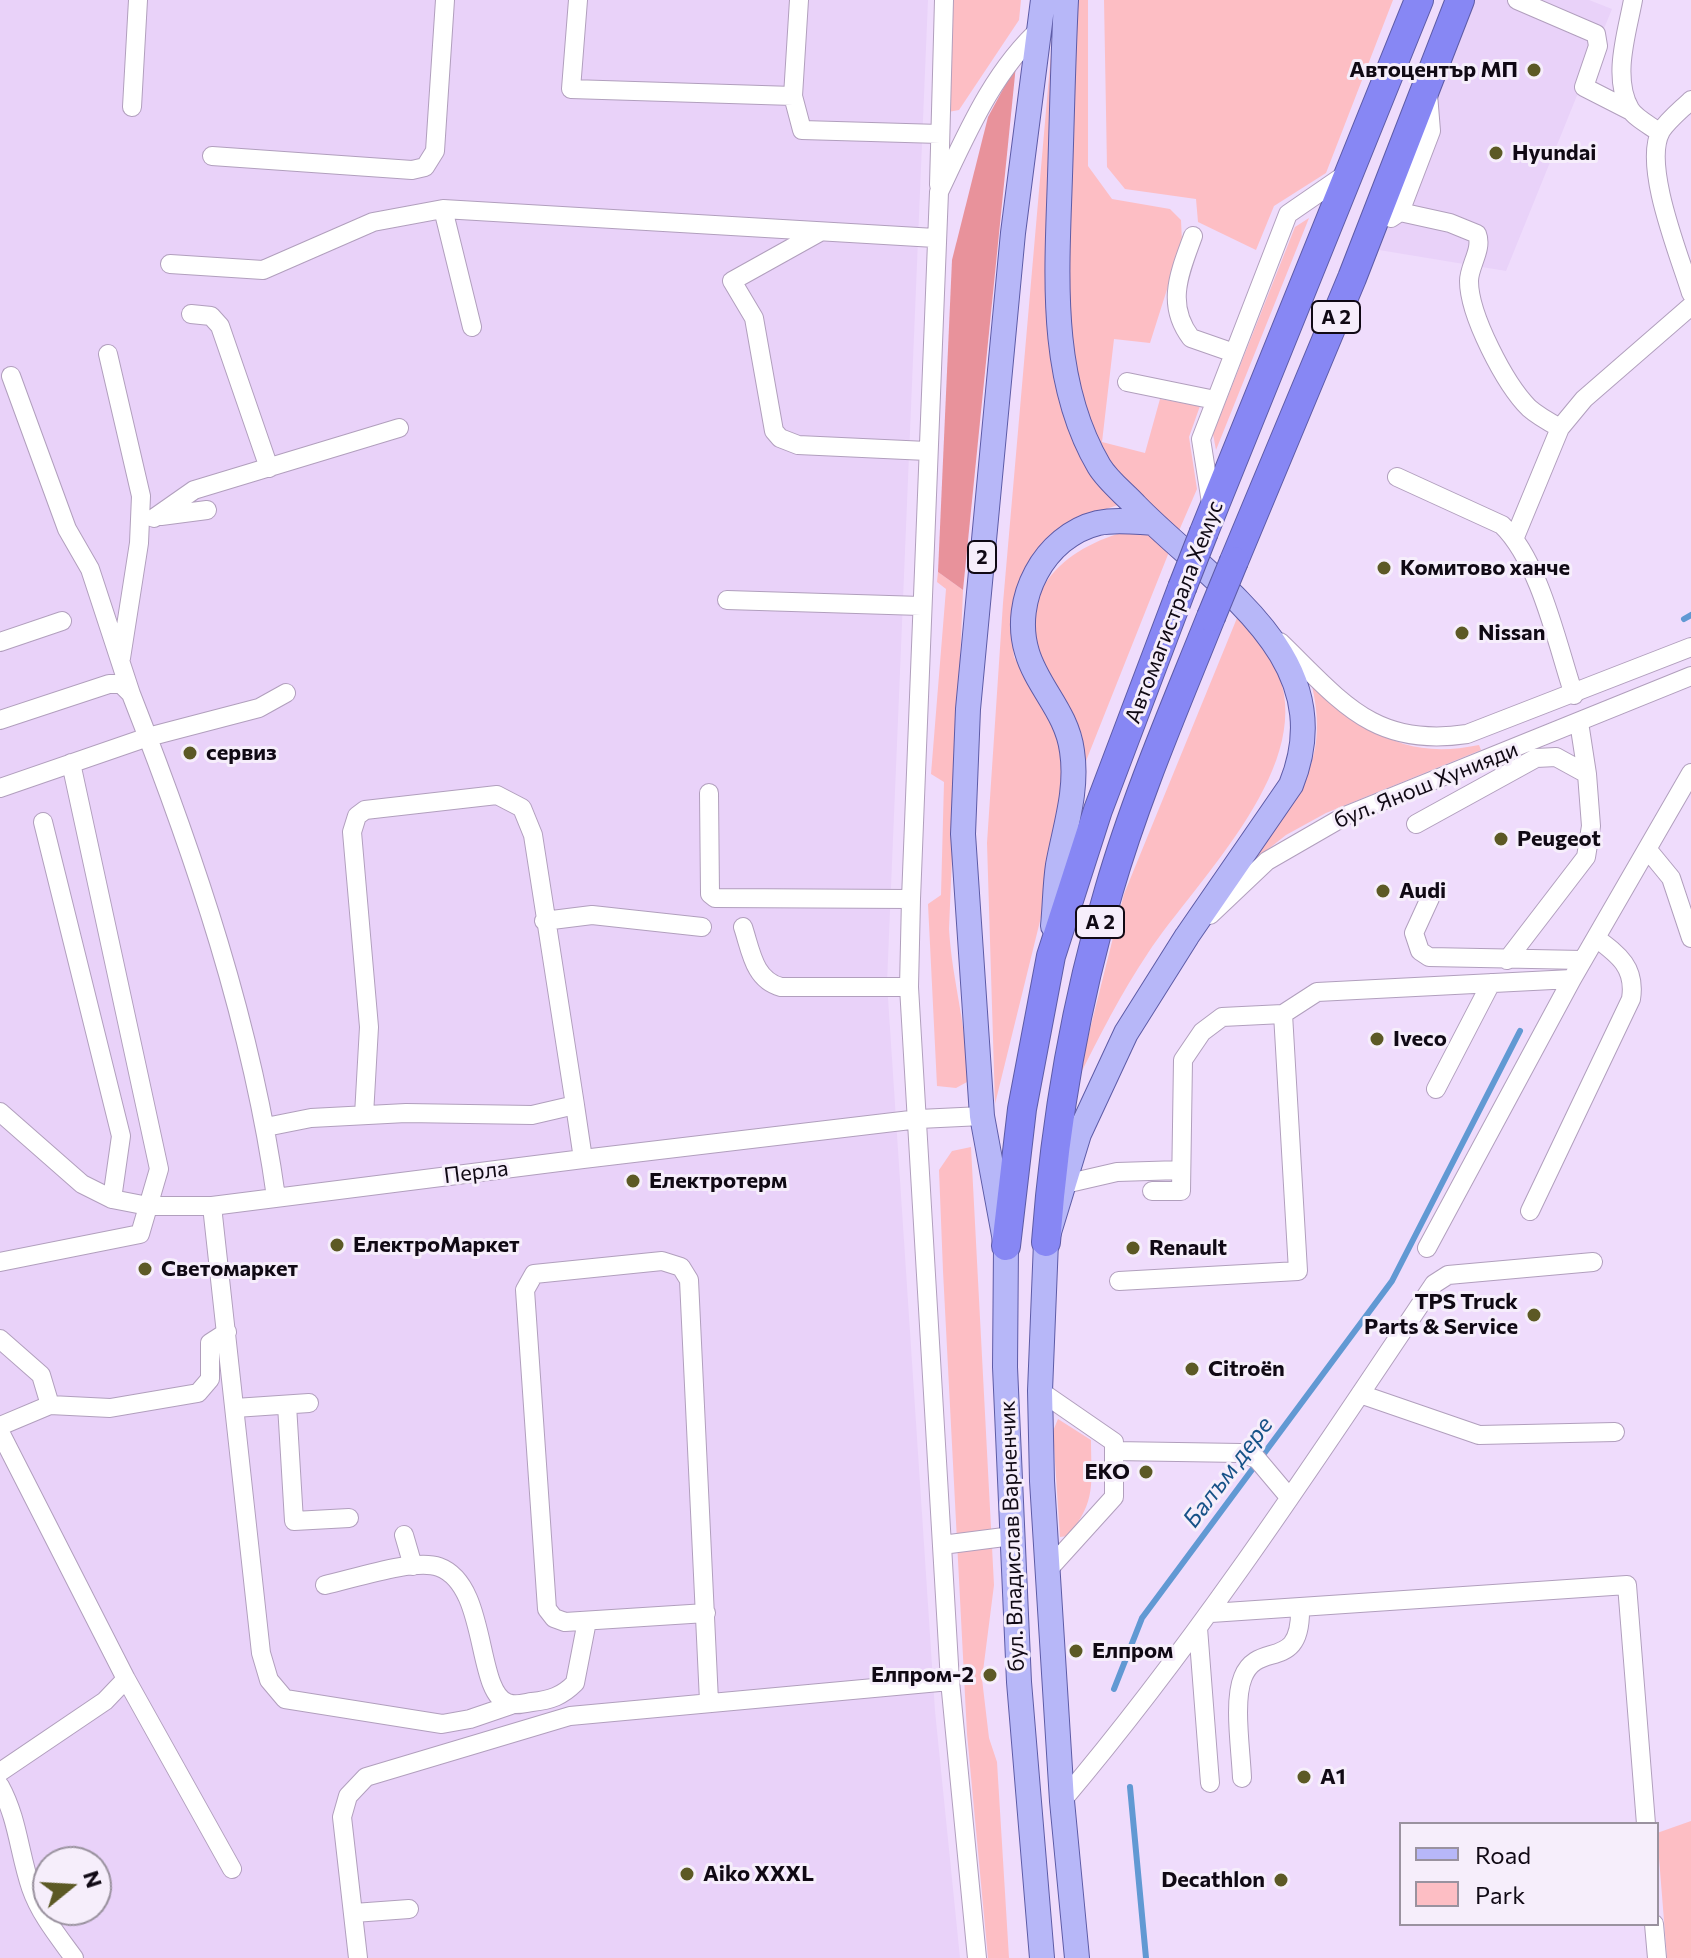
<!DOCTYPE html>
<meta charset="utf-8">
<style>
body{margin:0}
#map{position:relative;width:1691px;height:1958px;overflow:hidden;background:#efdcfc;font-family:Commissioner,sans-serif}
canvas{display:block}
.legend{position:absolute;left:1399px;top:1822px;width:260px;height:104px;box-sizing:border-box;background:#f6eefb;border:2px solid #9a929f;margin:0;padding:10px 14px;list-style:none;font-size:24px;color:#100914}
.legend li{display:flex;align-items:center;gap:16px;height:40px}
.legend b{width:40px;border:2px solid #9a929f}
.north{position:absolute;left:32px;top:1846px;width:80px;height:80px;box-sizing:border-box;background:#f6eefb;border:2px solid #9a929f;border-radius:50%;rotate:72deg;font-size:22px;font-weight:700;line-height:32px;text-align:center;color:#100914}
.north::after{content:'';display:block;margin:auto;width:28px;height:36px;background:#5c5925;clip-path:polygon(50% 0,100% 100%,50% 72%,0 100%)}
</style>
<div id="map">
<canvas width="1691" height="1958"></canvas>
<ul class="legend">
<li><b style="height:10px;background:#b7b7f8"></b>Road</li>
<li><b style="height:22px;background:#fdbec4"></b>Park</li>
</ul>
<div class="north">N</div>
</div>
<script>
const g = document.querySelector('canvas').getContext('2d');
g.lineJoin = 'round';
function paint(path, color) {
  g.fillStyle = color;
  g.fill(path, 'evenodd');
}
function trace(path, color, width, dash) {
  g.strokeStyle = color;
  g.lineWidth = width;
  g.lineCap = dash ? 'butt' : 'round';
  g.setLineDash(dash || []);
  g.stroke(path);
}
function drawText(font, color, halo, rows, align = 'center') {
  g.font = font + ' Commissioner,sans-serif';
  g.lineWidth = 6;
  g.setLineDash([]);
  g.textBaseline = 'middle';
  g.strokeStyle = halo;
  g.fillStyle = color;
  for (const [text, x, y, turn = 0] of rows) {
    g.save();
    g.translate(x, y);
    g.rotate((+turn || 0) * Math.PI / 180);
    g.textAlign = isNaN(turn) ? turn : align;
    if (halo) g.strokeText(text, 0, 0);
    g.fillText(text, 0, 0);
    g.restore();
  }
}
paint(new Path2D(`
 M0,0H928L887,983L935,1711L960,1958H0ZM48,1862H96V1910H48Z
 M1474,0H1589L1612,9L1506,271L1379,250Z`), '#e9d2f9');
paint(new Path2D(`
 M951,0H1021L1019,20L959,110L948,112Z
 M1076,0H1088V166L1112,199L1170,209L1181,220L1182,242L1150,343L1114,339L1102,442L1145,453L1160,399L1200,406L1189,437L1197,489L1178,533L1108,466L1086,425L1068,361L1067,284Z
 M1104,0H1393L1326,173L1274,206L1256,250L1198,222L1196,199L1125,189L1107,167Z
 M1054,19L1052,366L1124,503L1082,517L1015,595L1011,629L1014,657L1061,739L1064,785L1041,917L995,1104L987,843L1003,603Z
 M1309,218L1216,450L1213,434L1295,227Z
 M1142,528L1169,552L1086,761C1077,719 1056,698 1041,661C1011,585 1076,540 1142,528Z
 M938,572L963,590L949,929C952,981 968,1029 967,1082L956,1088L937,1086L928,904L941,895L944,782L931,774L946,589L937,582Z
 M1237,618C1251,633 1266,648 1275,666C1322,762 1197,879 1148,953C1121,993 1099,1037 1077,1081L1124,894Z
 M1310,678C1363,729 1401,761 1479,745L1481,750L1326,813L1286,835L1237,874C1289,804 1335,771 1310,678Z
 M971,1147L994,1585L982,1679L989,1738L997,1762L1009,1958H988L967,1734L943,1271L939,1170L952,1151Z
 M1058,1419L1091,1440C1091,1484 1097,1500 1068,1536L1060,1537L1053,1431Z
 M1691,1821V1958H1667L1657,1833Z`), '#fdbec4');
paint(new Path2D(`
 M1016,65L963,590L938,572L952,260L988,117Z`), '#e8929b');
trace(new Path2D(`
 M1684,619L1691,615
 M1114,1689L1142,1618L1392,1281L1520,1031
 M1130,1787L1146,1958`), '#6199d3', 6);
const minor = new Path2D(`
 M578,0L571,89L793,96L799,0
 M1517,0L1596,34L1598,46L1584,87L1631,111
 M1633,0C1627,33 1612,77 1630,109C1635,118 1651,126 1660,133
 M793,96L802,130L940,134
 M1691,100C1682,109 1668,120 1661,131C1642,165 1680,257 1691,293
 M132,107L138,0
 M212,156L412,170L425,167L435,151L445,0
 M939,185L944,0
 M443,209L472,327
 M1400,212L1450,223L1477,234C1483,249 1469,266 1469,281C1469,315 1505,384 1529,408C1538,416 1549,422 1560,428
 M1391,218L1400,212L1431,131L1428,94
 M820,232L732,281L754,318L774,431L780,438L798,445L927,451
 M1193,236C1180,272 1165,304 1191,338L1234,353
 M170,264L263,270L373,222L443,209L935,238
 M191,314L211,316L220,326L269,468
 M108,354L141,496L139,543L121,658
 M11,376L67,529L90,569L131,694
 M1127,382L1215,400
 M1397,477L1502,525C1540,562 1557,644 1574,695
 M1212,509L1201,439L1288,214L1349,172
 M161,516L207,510
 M154,518L194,490L399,428
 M1515,537L1560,428L1584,399L1691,306
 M727,600L921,606
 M0,642L62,621
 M1280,642C1342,702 1374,748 1467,734L1691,647
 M0,720L109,684H121L131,694C195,857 252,1024 276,1197
 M1579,722L1587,774
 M0,788L148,737L259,708L286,693
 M709,793L710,894L715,898L911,899
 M43,822L121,1136L112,1199
 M1416,824L1536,758L1556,757L1587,774L1591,826L1586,857L1507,960
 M1648,850L1671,878L1691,938
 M1430,898L1414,933L1420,951L1429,957L1583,960
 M1210,915L1267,861L1345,816L1691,676
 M544,921L592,915L702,927
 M743,927C751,951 754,980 781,987H909
 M1436,1089L1491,983
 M0,1112L82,1184L112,1199L148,1206H212L583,1159L919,1119L982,1116
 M364,1115L369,1027L352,832L357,816L365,810L497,795L522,808L533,835L575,1105
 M266,1127L311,1118L406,1113L532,1115L575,1105L583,1159
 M1065,1184L1117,1172L1181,1170
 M1152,1191H1181L1183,1060L1202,1032L1222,1017L1283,1014L1317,992L1572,979
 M212,1206L261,1653L269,1680L285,1699L442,1724L470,1719L511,1705
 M1530,1211L1631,999C1636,968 1619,955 1596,938
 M1427,1248L1572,979L1691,773
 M0,1262L140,1234L159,1169L71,763
 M1119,1281L1298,1271L1283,1014
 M0,1339L41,1375L50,1405
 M1040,1391L1114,1442V1497L1047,1571
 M1360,1394L1479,1435L1615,1432
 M287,1405L294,1521L349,1518
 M235,1408L309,1403
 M0,1426L50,1405L110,1408L198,1393L210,1379V1343L227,1332
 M0,1432L126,1679L232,1869
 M1114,1451L1241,1453L1257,1459L1289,1497
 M404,1535L413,1566
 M942,1545L1012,1536
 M325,1585C353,1579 414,1558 439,1567C489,1585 475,1693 508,1703C515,1706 525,1703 532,1702C551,1700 562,1696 575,1683L587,1621
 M706,1613L565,1622L554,1618L547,1609L525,1290L534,1274L662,1261L681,1267L689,1280L709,1701
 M1211,1613L1627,1585L1646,1824
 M1198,1628L1210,1783
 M0,1772L105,1701L126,1679
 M1242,1778C1241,1751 1233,1701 1243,1677C1258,1639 1302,1674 1300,1607
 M0,1786C18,1819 19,1853 31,1888C40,1914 58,1936 74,1958
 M1062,1801C1199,1639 1316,1460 1434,1284L1448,1275L1593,1262
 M354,1913L409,1909
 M1654,1924L1657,1958
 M358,1958L342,1817L348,1796L366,1777L570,1716L950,1681
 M977,1958L950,1681L909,987L911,899L939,192C967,133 993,71 1042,27`);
const major = new Path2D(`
 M1066,0C1063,59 1062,117 1060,176C1057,273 1048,379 1099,466C1108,481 1124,493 1136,506C1213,585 1343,657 1291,785L1187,936L1126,1033L1079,1134L1046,1242L1040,1391L1042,1481L1062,1801L1077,1958
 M1053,926C1055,906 1055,885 1058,865C1065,827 1078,790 1072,751C1067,712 1037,687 1027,652C1011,600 1044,536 1098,523C1117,519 1135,522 1153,523
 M1042,1958L1019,1682L1005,1367L1006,1246L982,1116L963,834L968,709L1013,233L1043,0`);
const highway = new Path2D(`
 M1204,532L1419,0
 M1234,561L1352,278L1460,0
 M1046,1242C1055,1123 1075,1004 1109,890C1136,797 1175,707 1211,617
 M1006,1246L1022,1109L1051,956L1098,810L1182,588`);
trace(minor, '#b19fbd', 20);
trace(major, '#5d5ba6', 26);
trace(highway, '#5d5ba6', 30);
trace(minor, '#fff', 18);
trace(major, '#b7b7f8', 24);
trace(highway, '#8787f4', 28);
const highwayBridge = new Path2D(`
 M1182,588L1204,532
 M1211,617L1234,561`);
trace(highwayBridge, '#5d5ba6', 30, []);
trace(highwayBridge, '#8787f4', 28);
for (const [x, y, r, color] of [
 [1534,70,8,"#5c5925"],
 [1496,153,8,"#5c5925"],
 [1384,568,8,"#5c5925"],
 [1462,633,8,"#5c5925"],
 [190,753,8,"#5c5925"],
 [1501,839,8,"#5c5925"],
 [1383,891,8,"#5c5925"],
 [1377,1039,8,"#5c5925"],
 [633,1181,8,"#5c5925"],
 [337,1245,8,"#5c5925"],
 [1133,1248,8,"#5c5925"],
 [145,1269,8,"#5c5925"],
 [1534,1315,8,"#5c5925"],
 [1192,1369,8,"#5c5925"],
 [1146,1472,8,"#5c5925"],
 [1076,1651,8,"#5c5925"],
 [990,1675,8,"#5c5925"],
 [1304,1777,8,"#5c5925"],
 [687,1874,8,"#5c5925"],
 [1281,1880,8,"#5c5925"]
]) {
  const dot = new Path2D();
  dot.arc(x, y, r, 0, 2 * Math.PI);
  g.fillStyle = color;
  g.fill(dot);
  trace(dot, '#f6eefb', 3);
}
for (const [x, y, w] of [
 [1336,317,48],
 [982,557,28],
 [1100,922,48]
]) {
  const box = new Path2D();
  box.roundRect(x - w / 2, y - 16, w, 32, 6);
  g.fillStyle = '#f6eefb';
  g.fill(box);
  trace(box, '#100914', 2);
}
drawText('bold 20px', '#100914', null, [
 ["A 2",1336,317],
 ["2",982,557],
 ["A 2",1100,922]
]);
drawText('bold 22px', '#100914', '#f6eefb', [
 ["Автоцентър МП",1518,70,"right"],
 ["Hyundai",1512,153],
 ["Комитово ханче",1400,568],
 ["Nissan",1478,633],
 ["сервиз",206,753],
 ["Peugeot",1517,839],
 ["Audi",1399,891],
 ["Iveco",1393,1039],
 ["Електротерм",649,1181],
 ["ЕлектроМаркет",353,1245],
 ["Renault",1149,1248],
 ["Светомаркет",161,1269],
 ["TPS Truck",1518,1302,"right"],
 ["Parts & Service",1518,1327,"right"],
 ["Citroën",1208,1369],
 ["EKO",1130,1472,"right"],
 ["Елпром",1092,1651],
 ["Елпром-2",974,1675,"right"],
 ["A1",1320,1777],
 ["Aiko XXXL",703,1874],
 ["Decathlon",1265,1880,"right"]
], 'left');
drawText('22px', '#100914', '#f6eefb', [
 ["Автомагистрала Хемус",1174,612,-69],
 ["бул. Янош Хунияди",1426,785,-22],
 ["Перла",476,1172,-7],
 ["бул. Владислав Варненчик",1012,1536,-92]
]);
drawText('italic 24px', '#165288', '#f6eefb', [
 ["Балъм дере",1228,1472,-53]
]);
</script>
